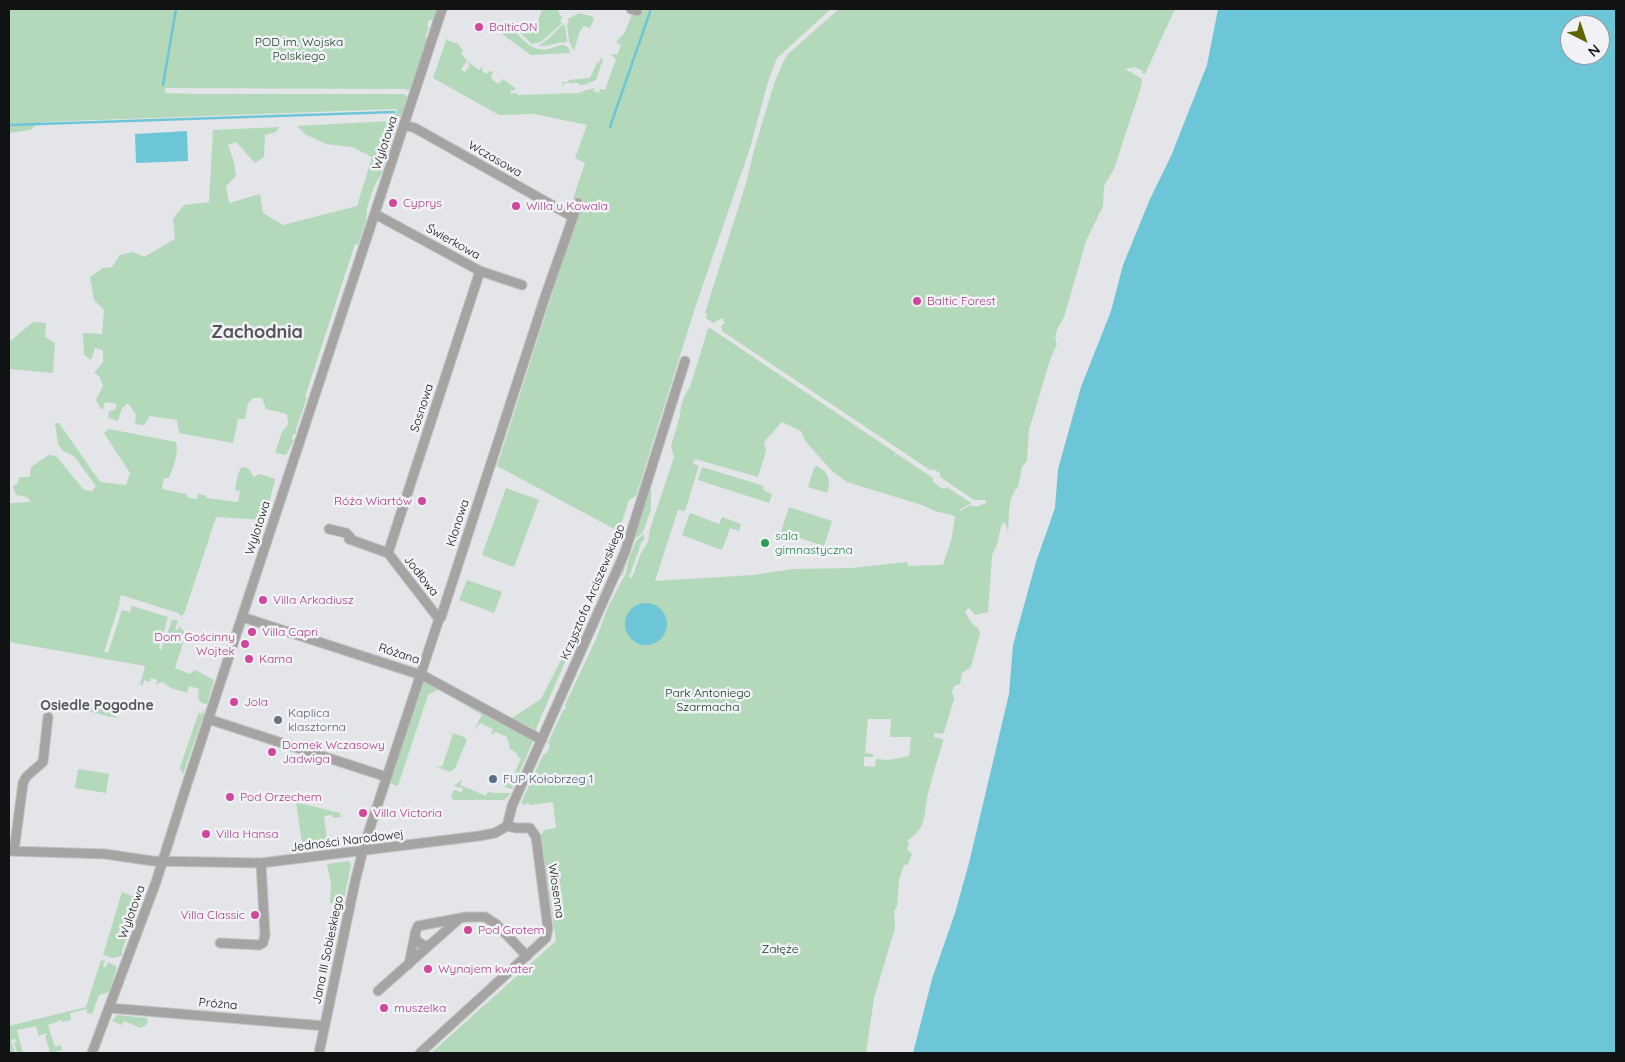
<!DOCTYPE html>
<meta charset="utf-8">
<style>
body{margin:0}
#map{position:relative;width:1625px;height:1062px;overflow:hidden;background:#e3e5e8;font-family:Quicksand,sans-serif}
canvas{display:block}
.frame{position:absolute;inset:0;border:10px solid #111213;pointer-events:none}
.north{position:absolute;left:1560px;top:15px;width:50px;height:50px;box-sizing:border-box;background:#f0f2f5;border:1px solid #97989b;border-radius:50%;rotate:139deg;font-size:14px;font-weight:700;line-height:20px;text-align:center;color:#111213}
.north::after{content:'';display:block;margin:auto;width:18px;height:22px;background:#5d6504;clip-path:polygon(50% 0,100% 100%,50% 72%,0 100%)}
</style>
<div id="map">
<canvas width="1625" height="1062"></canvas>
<div class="frame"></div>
<div class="north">N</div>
</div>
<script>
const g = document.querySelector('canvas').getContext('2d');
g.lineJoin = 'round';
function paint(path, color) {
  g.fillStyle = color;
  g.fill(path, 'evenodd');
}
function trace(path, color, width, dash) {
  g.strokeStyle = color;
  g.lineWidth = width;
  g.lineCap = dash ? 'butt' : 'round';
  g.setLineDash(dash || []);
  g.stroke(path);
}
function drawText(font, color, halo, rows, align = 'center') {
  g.font = font + ' Quicksand,sans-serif';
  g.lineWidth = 5;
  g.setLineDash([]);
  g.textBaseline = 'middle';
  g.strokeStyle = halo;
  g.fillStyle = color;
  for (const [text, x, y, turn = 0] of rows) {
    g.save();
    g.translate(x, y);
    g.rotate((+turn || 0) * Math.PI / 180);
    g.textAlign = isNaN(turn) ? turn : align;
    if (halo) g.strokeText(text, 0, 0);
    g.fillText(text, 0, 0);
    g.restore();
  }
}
paint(new Path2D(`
 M9,9H438L435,19L429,20L427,25L429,27L425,37L428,38L411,89L406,90V89L165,88V93L198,94H404L409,98L403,116L394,117L397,109L41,122L30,130L9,133Z
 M542,9H557L562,18L560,21L562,23L541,42L532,44L514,27L535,32Z
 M634,9H831L777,58L768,82L750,148L694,311L636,496L629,500L615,543L612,541L618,531L497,466L578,213L570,208L585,163L575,158L587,125L534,114L499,115L433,78L448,35L447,40L458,44L463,51L461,54L467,60L461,70L465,72L470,66L467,63L468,62L479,70L483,66L482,71L486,74L490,71L493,72L491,78L498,84L503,79L515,88V90L510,91L511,94L516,93L518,95L580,93V91L582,93L583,91L594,88L593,91L599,93L600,89L605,90L616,59L611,55L613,54L617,55L621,45L616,42L625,32Z
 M839,9H1175L1145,74L1142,73L1143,71L1135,67L1125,69L1142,79L1141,87L1114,169L1104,186L1103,206L1086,241L1064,317C1060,326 1052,333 1057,344L1050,360L1029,430L1027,461L1022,467L1018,487L1015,490L1011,499L1009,509L1008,533L1006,524L1002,522L997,545L992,555L988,612L975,615L969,608L965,611C967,616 970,621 973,624C976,628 979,627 980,633L971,667L962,673L960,684L954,686L952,692L954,699L944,732L941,734L934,733V737L943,739V741C938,759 932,776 928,794C923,815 928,827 907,841L909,844L907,849L912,854L908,864L904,865L899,880L897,906L894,912L895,928L874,998L866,1053H431L556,941L541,835L544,830L556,828L553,802L530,805L527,802L526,805L521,803L544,753L546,754L550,746L548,743L563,710L566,709L565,705L596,639L608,607L626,573L629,558L636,541L644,534V541H642L629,577L632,578L641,553L648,542L650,529L674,457L671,446L680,416C680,407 684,394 690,387L708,329L710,328L716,332L896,453L893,458L897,454L933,478V482L943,489L947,487L971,503L959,510L960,511L970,505L976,507L986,503V500H974L940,477V473L935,470H930L722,331L721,326L725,323L722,318L713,323L706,318L707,314L705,313L747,180L754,150L774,84L783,62L789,53ZM782,422L801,431L806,442L821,459L833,472L847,482L922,505L935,511L955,516L952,537L943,565L908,566L907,562L851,568L794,569L753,575L655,581L678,510L685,511L699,466L693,464L695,459L758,477L766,451L764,442ZM868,719H891L890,737H911L909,756L888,760L876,759L875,767L864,766V757H873V754L865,753Z
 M579,13L593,17L594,19L590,28L583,26L582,30H580L574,51L569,41L567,24L569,22L568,19Z
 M562,25H565L567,42C558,41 549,47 539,46L549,38Z
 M507,30L515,31C524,41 532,52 548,49C553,48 558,45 563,45L568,47L571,53L531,55L502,34Z
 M601,58L603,59L596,80L584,85H579V83H572V86L571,83H564L563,86L562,82H568L569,80L590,78L597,63H599Z
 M392,121L397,125L381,175L375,184L367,208L366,221L358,245L355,244L305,397L307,398L296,429V434H293L292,439L294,440L286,455L275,453L282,432L288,424L287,414L266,409L262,398H253L248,403L245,419H238L233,443L179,433L177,420L150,416L144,425L135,424L136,415L128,403L122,408L118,421L108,418L109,411L115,410L117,404L105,402L103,409H101L96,400L103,386L99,376L94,373L103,362V350L95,348L91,360L84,355L83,333L102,334L104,310L94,300L90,277L103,268L112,267L120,255L133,252L144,257L175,239L173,219L184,205L209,202L213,130L279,127L276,132L265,135L264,157L255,163L236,142L228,145L234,162L236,176L226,186L229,203L260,194L263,213L283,225L357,206L372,157L352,147L326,144L305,134L297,126Z
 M33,322L46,323L45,337L55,343L53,373L9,369V342Z
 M55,423H59L100,482L126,485L130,473L104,433L109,429L176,442C179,454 173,467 169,478H164L162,489L186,494L189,498L197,499L198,494L205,495L207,498L238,502L240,491L235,490L238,474L242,467L248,468L254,477L260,474L275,479L265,520L216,517L184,614L181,616L178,613L121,595L119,601L120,602L104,652L108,653L122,610L130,612L132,606L168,617L159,648L161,650L172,620H178L175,629L178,630L179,626L185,633L184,637H185L175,668L190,674L195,670L214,680L207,704C197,703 198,697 199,689L189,686L187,692L191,694L171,688L162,682L156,684L157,680L151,678L150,682L144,680L143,685H140L145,666L9,642V503L31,502L27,497L16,495L13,486L17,484L20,477H30L31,467L49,455L56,456L84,490L92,491L96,486L74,456L63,451L58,444Z
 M817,466C829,472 831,481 827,493L808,487L814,468Z
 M702,467L764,486L763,490L772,494L769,503L698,480Z
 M654,478L651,486V509L643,532L634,540L622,577L620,574Z
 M506,488L539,500L514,567L482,555Z
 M789,507L832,521L824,546L781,532Z
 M690,513L719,524L722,517L741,524L739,531L730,528L722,550L682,535Z
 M467,580L502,592L494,613L459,600Z
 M563,656L566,660L537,726L536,731L530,727L529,730L514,722L515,719L512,718L541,699Z
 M424,681L444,689L442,692L439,689L428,695L398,785L396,786L390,783Z
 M445,689L534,739L512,789L505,787L504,784L505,782L510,784L521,758L517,756V753L510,749L507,737L496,732L491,734L493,729L480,723L474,730L482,715L443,692Z
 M70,703L82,706L95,703L106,709L117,713H115L116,718L70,707Z
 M200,709L199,713L202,714L203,709L204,714L183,774L181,771L180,767Z
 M447,731L464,737L467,740L455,768L450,772L435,766L442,767L453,734Z
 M78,769L109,774L106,793L75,788Z
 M461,780H462L460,785L486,796L488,792L495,793H511L506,799L503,800H454L451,797L453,791L456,790L461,793L463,788L454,786Z
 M296,802L340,813L341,817L333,818V815L324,816L328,847L303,850Z
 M349,861L351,864L343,905L330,903L331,884L327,864Z
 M122,892L141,900L122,950V956L113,958L103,955Z
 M101,960L105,961L103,967H106L108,962L117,967L109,992L99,995L92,1014L87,1013V1009L70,1013L71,1020L62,1022L61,1020L48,1025L55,1047L61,1045L62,1050L50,1053L45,1035H47L46,1033L39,1036L36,1026L17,1030L23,1053H17L14,1042L17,1041L15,1039L11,1040L15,1053H10L9,1026L86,1007Z
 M117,1015L147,1018L148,1021L146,1025L141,1028L124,1021L122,1025L112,1021Z`), '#b3d8ba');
paint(new Path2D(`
 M1218,9H1616V1053H913L932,979L955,913L969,863L1009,694L1013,645L1036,562L1055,508L1058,469L1081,387L1111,311L1123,265L1150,199L1171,156L1207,65ZM1570,25H1600V55H1570Z
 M187,131L188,161L136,163L135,134Z
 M625 624a21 21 0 1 1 42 0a21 21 0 1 1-42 0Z`), '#6dc6d7');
trace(new Path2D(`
 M163,85L176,9
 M9,125L394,112
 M610,127L651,9`), '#6dc6d7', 2.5);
const minor = new Path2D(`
 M631,9L637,11
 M404,125L415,128L573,217
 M375,214L480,271L522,285
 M329,529L346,533L350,537L349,539L388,553L439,619
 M388,553L480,271
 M242,617L424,676L542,740
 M208,719L387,777
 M507,826L512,806L625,552L685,361
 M9,851L105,854L153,861L261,863L479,836L495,833L507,826L516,828H530L536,837L548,928L546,938L420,1053
 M14,851L23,783L26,777L43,762L48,717
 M220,943L259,945L263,943L265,935L261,863
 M429,945L424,946L416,940L415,933L418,926L466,917H485L496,924L527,956
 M409,964L415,935
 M378,991L459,919
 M109,1008L325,1026
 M92,1053L156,882L186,787L442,9
 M319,1053L355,882L364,846L439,619L441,617L545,297L578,203`);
trace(minor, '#c1c3c6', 11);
trace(minor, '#a5a4a3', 9);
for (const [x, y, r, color] of [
 [479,27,5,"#d1479c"],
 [393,203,5,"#d1479c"],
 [516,206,5,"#d1479c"],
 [917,301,5,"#d1479c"],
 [422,501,5,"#d1479c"],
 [765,543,5,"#2e9e5b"],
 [263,600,5,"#d1479c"],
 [252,632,5,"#d1479c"],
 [245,644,5,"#d1479c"],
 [249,659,5,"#d1479c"],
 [234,702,5,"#d1479c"],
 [278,720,5,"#6b7280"],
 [272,752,5,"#d1479c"],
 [493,779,5,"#5c6f8a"],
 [230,797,5,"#d1479c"],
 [363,813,5,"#d1479c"],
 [206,834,5,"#d1479c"],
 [255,915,5,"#d1479c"],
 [468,930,5,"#d1479c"],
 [428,969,5,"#d1479c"],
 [384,1008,5,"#d1479c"]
]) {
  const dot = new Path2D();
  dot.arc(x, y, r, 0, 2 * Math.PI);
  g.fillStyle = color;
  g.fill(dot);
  trace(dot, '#f0f2f5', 2);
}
drawText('12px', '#b23c85', '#f0f2f5', [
 ["BalticON",489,27],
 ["Cyprys",403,203],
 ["Willa u Kowala",526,206],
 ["Baltic Forest",927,301],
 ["Róża Wiartów",412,501,"right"],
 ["Villa Arkadiusz",273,600],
 ["Villa Capri",262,632],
 ["Dom Gościnny",235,637,"right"],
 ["Wojtek",235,651,"right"],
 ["Kama",259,659],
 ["Jola",244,702],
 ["Domek Wczasowy",282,745],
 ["Jadwiga",282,759],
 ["Pod Orzechem",240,797],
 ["Villa Victoria",373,813],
 ["Villa Hansa",216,834],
 ["Villa Classic",245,915,"right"],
 ["Pod Grotem",478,930],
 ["Wynajem kwater",438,969],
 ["muszelka",394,1008]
], 'left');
drawText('12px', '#0e3a1d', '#f0f2f5', [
 ["POD im. Wojska",299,42],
 ["Polskiego",299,56],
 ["Park Antoniego",708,693],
 ["Szarmacha",708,707],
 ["Załęże",780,949]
]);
drawText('12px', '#111213', '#f0f2f5', [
 ["Wylotowa",385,143,-72],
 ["Wczasowa",495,159,30],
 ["Świerkowa",453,242,29],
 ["Sosnowa",422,408,-72],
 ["Klonowa",458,523,-72],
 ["Wylotowa",258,528,-72],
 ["Jodłowa",421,576,52],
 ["Krzysztofa Arciszewskiego",593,592,-67],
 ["Różana",399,654,18],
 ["Jedności Narodowej",347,841,-7],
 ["Wiosenna",556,891,82],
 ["Wylotowa",132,912,-70],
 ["Jana III Sobieskiego",328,950,-78],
 ["Próżna",218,1004,5]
]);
drawText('12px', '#27864d', '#f0f2f5', [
 ["sala",775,536],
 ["gimnastyczna",775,550]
], 'left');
drawText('12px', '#5b616d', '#f0f2f5', [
 ["Kaplica",288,713],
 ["klasztorna",288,727]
], 'left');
drawText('12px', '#4e5e75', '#f0f2f5', [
 ["FUP Kołobrzeg 1",503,779]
], 'left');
drawText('bold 14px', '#545658', '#f0f2f5', [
 ["Osiedle Pogodne",97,706]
]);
drawText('bold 18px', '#545658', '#f0f2f5', [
 ["Zachodnia",257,333]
]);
</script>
